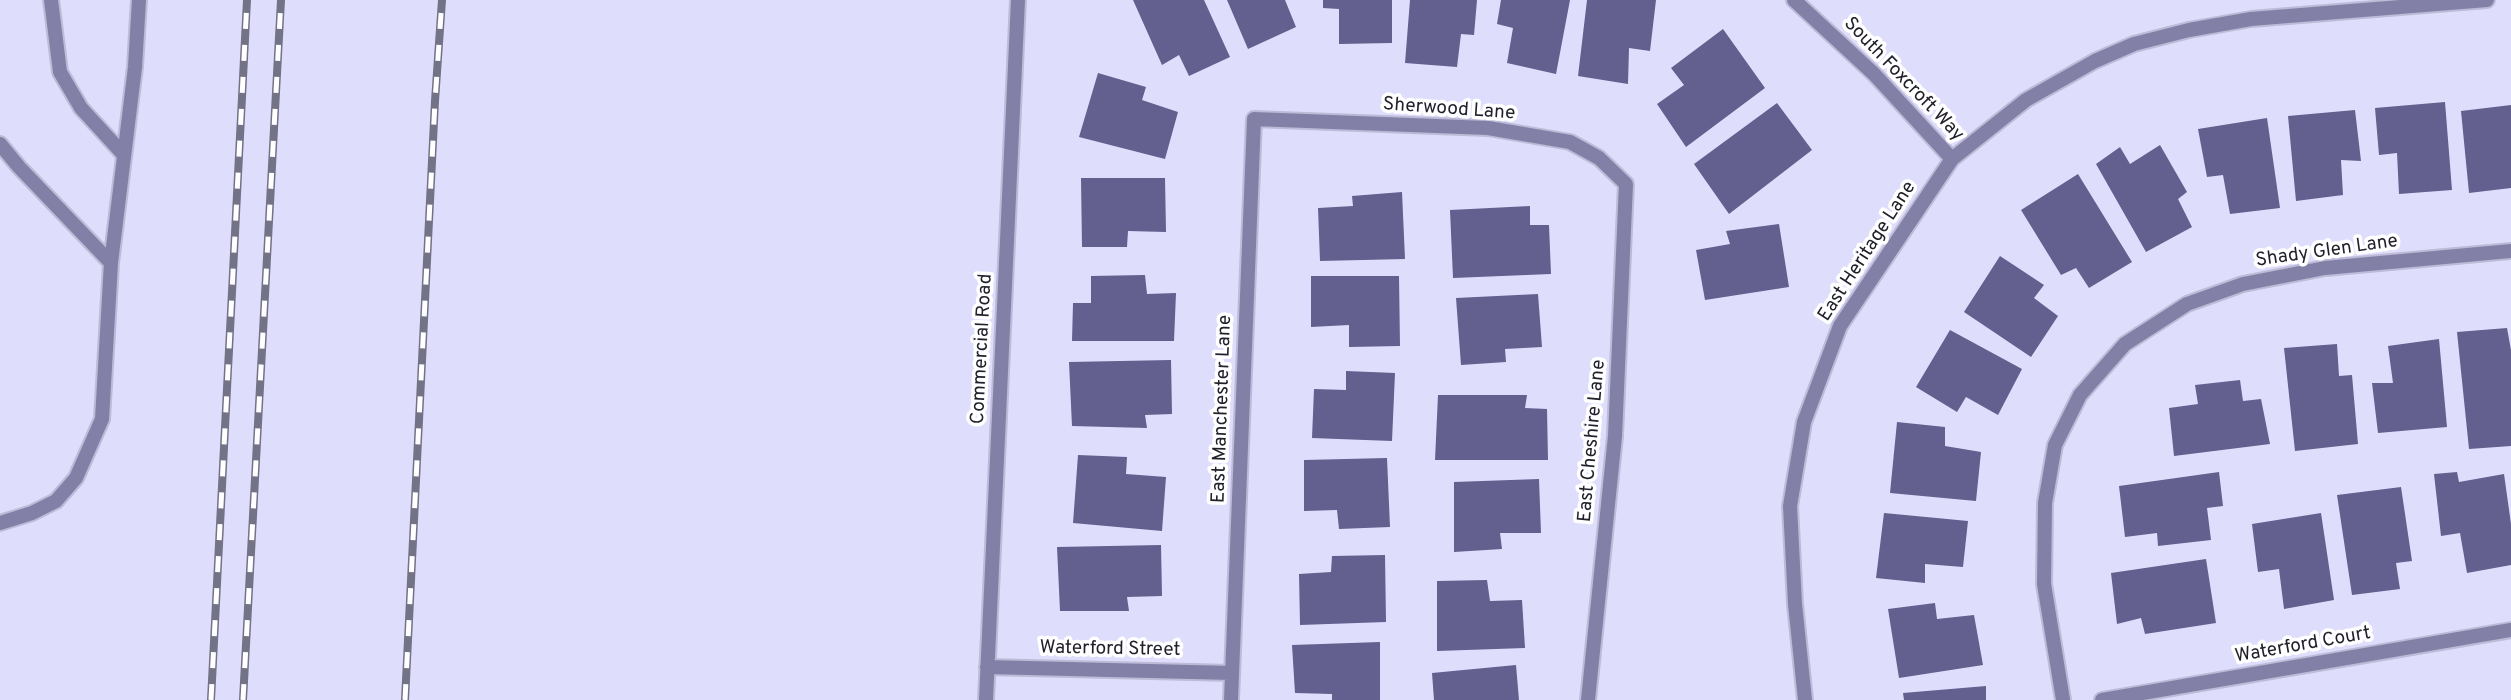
<!DOCTYPE html>
<style>
body{margin:0}
canvas{display:block;background:#dfddfc}
</style>
<canvas width="2511" height="700"></canvas>
<script>
const g = document.querySelector('canvas').getContext('2d');
g.lineJoin = 'round';
function paint(path, color) {
  g.fillStyle = color;
  g.fill(path, 'evenodd');
}
function trace(path, color, width, dash) {
  g.strokeStyle = color;
  g.lineWidth = width;
  g.lineCap = dash ? 'butt' : 'round';
  g.setLineDash(dash || []);
  g.stroke(path);
}
function drawText(font, color, halo, rows, align = 'center') {
  g.font = font + ' Overpass,sans-serif';
  g.lineWidth = 7;
  g.setLineDash([]);
  g.textBaseline = 'middle';
  g.strokeStyle = halo;
  g.fillStyle = color;
  for (const [text, x, y, turn = 0] of rows) {
    g.save();
    g.translate(x, y);
    g.rotate((+turn || 0) * Math.PI / 180);
    g.textAlign = isNaN(turn) ? turn : align;
    if (halo) g.strokeText(text, 0, 0);
    g.fillText(text, 0, 0);
    g.restore();
  }
}
paint(new Path2D(`
 M1133,0H1204L1230,57L1189,76L1179,55L1162,65Z
 M1227,0H1285L1296,27L1248,49Z
 M1323,0H1392V43L1339,44V9L1323,8Z
 M1410,0H1477L1474,35L1461,34L1457,67L1405,63Z
 M1501,0H1570L1556,74L1507,63L1513,28L1497,24Z
 M1587,0H1656L1650,51L1629,48L1628,84L1578,76Z
 M1723,29L1765,88L1686,147L1657,104L1684,85L1671,68Z
 M1098,73L1146,87L1142,100L1178,112L1165,159L1079,137Z
 M2445,102L2452,190L2399,194L2397,153L2379,155L2375,108Z
 M1777,103L1812,150L1729,214L1694,164Z
 M2511,105V188L2469,193L2461,111Z
 M2355,110L2361,161L2341,160L2343,195L2296,201L2288,116Z
 M2267,118L2280,208L2230,214L2223,175L2207,177L2198,129Z
 M2160,145L2187,192L2178,199L2192,227L2146,252L2096,164L2120,147L2130,164Z
 M2078,174L2132,262L2089,288L2076,268L2061,275L2021,210Z
 M1081,178H1165L1166,232L1128,231L1127,247H1082Z
 M1402,192L1405,259L1320,261L1318,208L1353,206L1352,196Z
 M1530,206V225H1549L1551,274L1453,278L1450,210Z
 M1779,224L1789,287L1705,300L1696,250L1730,244L1726,231Z
 M2000,256L2044,285L2034,298L2058,316L2031,357L1964,312Z
 M1145,275L1147,294L1176,293L1174,341H1072L1073,303H1091V276Z
 M1311,276H1399L1400,346L1349,347V325L1311,327Z
 M1538,294L1542,347L1505,349L1506,362L1461,365L1456,298Z
 M2507,328L2511,350V446L2469,449L2457,332Z
 M1950,330L2022,369L1998,415L1966,397L1957,412L1916,387Z
 M2439,339L2447,427L2378,433L2372,383H2393L2388,346Z
 M2337,344L2339,376L2352,375L2358,444L2295,451L2284,348Z
 M1171,360L1172,414L1145,415L1147,428L1072,426L1069,362Z
 M1346,371L1395,373L1392,441L1312,438L1314,389L1346,390Z
 M2240,380L2243,401L2261,399L2270,444L2174,456L2169,408L2198,404L2195,385Z
 M1438,395H1527L1525,408L1547,409L1548,460H1435Z
 M1897,422L1945,427V446L1981,452L1976,501L1890,493Z
 M1078,455L1127,457L1126,474L1166,477L1162,531L1073,523Z
 M1387,458L1390,527L1339,529L1337,510L1304,511V460Z
 M2219,472L2223,506L2207,508L2211,540L2158,546L2157,533L2125,537L2119,486Z
 M2457,472L2459,482L2504,474L2511,524V565L2467,573L2460,533L2441,536L2434,474Z
 M1539,479L1541,533H1500L1502,549L1454,552V482Z
 M2401,487L2412,561L2396,563L2400,589L2352,595L2337,495Z
 M1884,513L1968,521L1963,567L1925,564V583L1876,578Z
 M2321,513L2334,600L2284,609L2279,569L2258,572L2252,524Z
 M1161,545L1162,596L1127,597L1129,611H1060L1057,547Z
 M1385,555L1386,622L1300,625L1299,574L1331,572L1332,556Z
 M2206,559L2216,623L2145,634L2141,618L2117,624L2111,573Z
 M1487,580L1490,601L1522,600L1525,648L1437,651V581Z
 M1935,603L1937,619L1974,615L1983,665L1899,678L1888,609Z
 M1380,642V700H1332V694L1295,693L1292,645Z
 M1516,665L1519,700H1434L1432,673Z
 M1986,686V700H1904L1903,693Z`), '#635f8e');
const lane = new Path2D(`
 M51,0L60,72L81,108L124,155
 M0,144L19,167L111,263
 M0,523L32,513L56,501L76,478L102,419L111,263L135,67L139,0`);
const street = new Path2D(`
 M1794,0L1874,74L1952,159
 M987,667L1232,673
 M986,700L1018,0
 M1231,700L1254,119L1488,128L1570,142L1599,158L1626,184L1615,436L1588,700
 M1805,700L1795,604L1790,506L1804,422L1840,326L1952,159L2026,100L2095,61L2134,44L2189,30L2251,19L2487,0
 M2063,700L2044,584L2045,503L2055,445L2080,395L2125,344L2187,304L2243,284L2325,268L2511,251
 M2102,700L2511,630`);
trace(lane, '#bdbbd7', 18);
trace(street, '#bdbbd7', 18);
trace(lane, '#8380a8', 14);
trace(street, '#8380a8', 14);
const rail = new Path2D(`
 M211,700L247,0
 M243,700L281,0
 M405,700L435,101L442,0`);
trace(rail, '#737286', 8);
trace(rail, '#fff', 5, [16]);
drawText('19px', '#21212c', '#fff', [
 ["South Foxcroft Way",1903,80,46],
 ["Sherwood Lane",1449,110,4],
 ["East Heritage Lane",1868,252,-57],
 ["Shady Glen Lane",2327,252,-8],
 ["Commercial Road",983,349,-87],
 ["East Manchester Lane",1223,409,-88],
 ["East Cheshire Lane",1593,441,-85],
 ["Waterford Court",2303,646,-10],
 ["Waterford Street",1110,650,1]
]);
</script>
